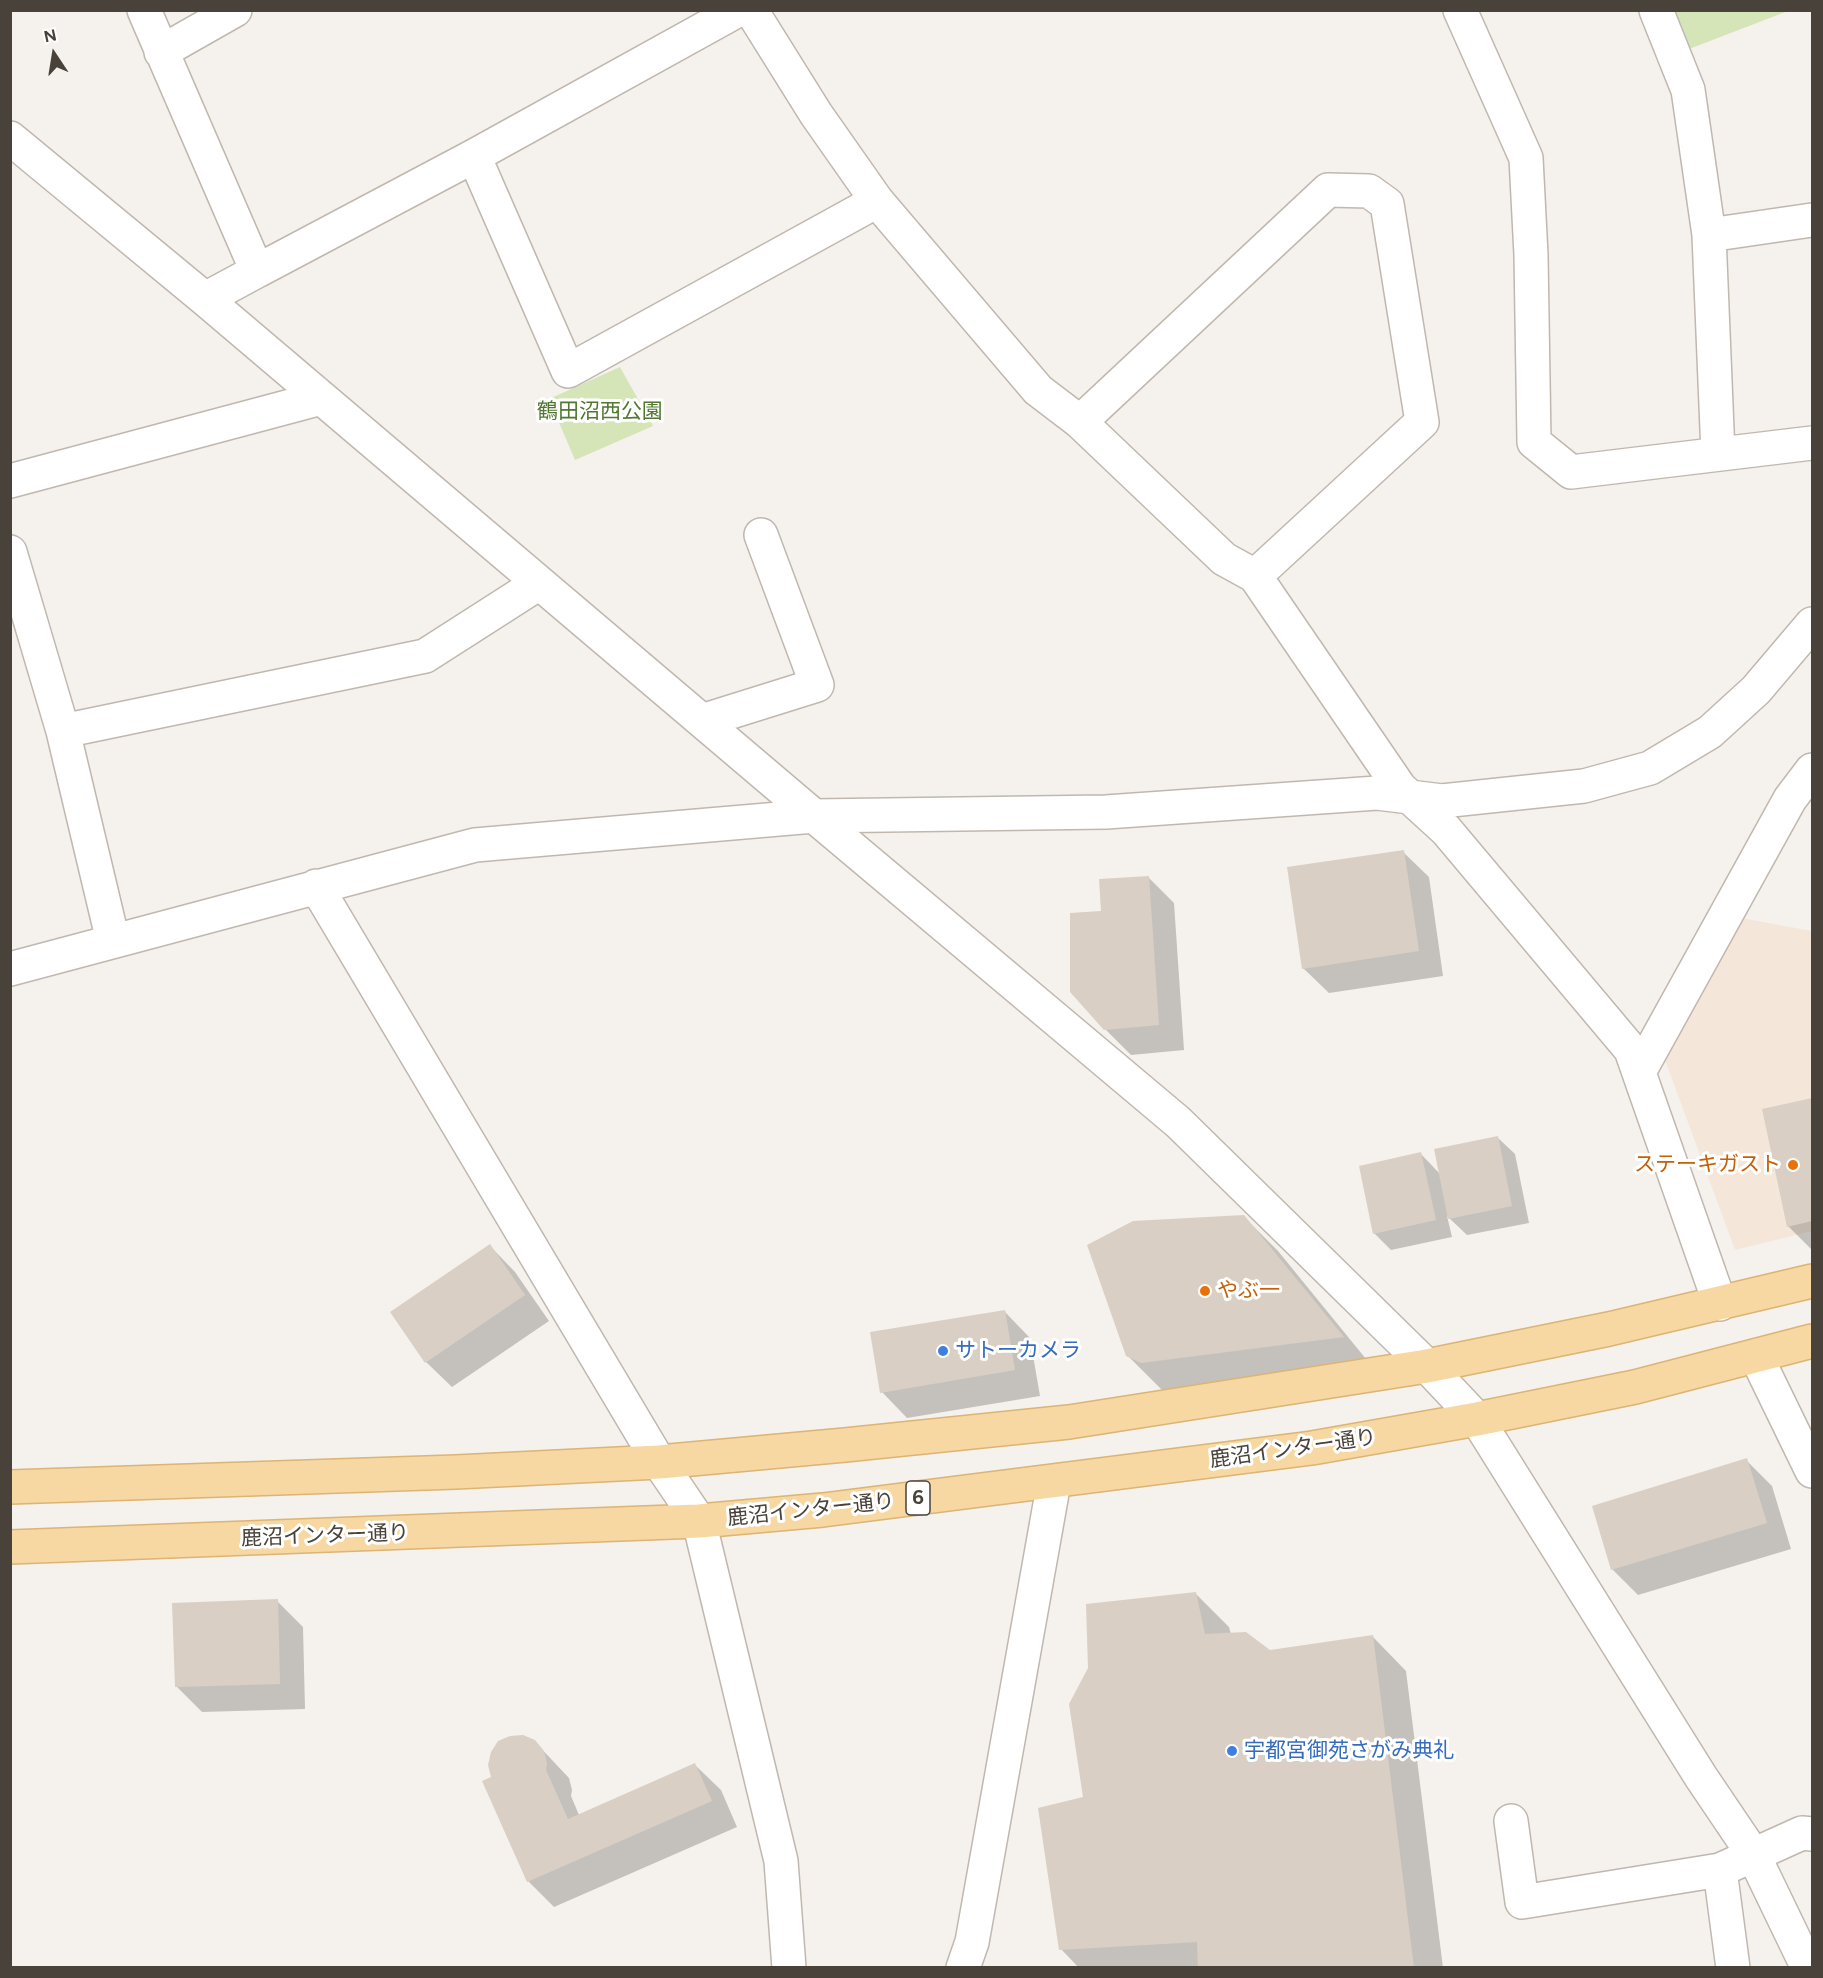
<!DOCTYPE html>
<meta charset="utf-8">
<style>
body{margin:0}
#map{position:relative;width:1823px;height:1978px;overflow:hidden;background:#f5f1ec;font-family:Figtree,sans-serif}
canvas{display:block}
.frame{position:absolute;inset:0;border:12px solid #49423a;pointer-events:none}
.north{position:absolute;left:24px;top:24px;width:60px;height:60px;-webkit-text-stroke:4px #fff;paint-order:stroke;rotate:348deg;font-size:16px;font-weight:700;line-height:24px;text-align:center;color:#49423a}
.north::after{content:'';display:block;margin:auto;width:21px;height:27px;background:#49423a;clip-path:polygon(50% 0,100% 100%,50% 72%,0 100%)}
</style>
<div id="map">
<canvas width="1823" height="1978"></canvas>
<div class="frame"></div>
<div class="north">N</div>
</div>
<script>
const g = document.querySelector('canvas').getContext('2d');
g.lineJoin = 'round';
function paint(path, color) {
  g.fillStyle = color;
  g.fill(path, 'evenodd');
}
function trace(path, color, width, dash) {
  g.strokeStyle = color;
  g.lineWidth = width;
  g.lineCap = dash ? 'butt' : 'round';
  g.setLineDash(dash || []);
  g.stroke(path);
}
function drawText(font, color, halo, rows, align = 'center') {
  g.font = font + ' Figtree,"Noto Sans JP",sans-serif';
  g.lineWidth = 6;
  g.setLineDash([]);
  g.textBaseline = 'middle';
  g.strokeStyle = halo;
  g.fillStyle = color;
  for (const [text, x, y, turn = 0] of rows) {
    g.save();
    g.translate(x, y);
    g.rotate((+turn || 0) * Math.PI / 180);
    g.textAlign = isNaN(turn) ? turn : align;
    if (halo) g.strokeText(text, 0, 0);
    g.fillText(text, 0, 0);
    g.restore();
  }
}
paint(new Path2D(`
 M1735,917L1812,931V1231L1735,1250L1661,1049Z`), '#f4e7d9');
paint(new Path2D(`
 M1673,11H1788L1689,49Z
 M620,367L653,426L575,460L549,399Z`), '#d5e5b8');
paint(new Path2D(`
 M1403,852L1429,877L1443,976L1329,993L1303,968Z
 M1148,877L1174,903L1184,1050L1131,1055L1105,1029L1103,912Z
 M1812,1100V1250L1788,1226L1764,1110Z
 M1497,1137L1515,1154L1529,1223L1467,1235L1447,1216L1452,1237L1391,1250L1374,1233L1421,1154L1440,1174Z
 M1244,1217L1278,1251L1375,1370L1176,1396L1161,1389L1127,1355Z
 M490,1246L515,1272L549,1321L452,1387L426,1362Z
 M1005,1312L1030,1338L1040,1396L907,1418L882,1392Z
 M1746,1460L1772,1486L1791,1549L1638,1595L1613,1570L1594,1507Z
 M1195,1593L1229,1627L1231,1634L1270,1651L1373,1637L1406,1671L1443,1968H1079L1061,1949L1085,1798Z
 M277,1601L303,1627L305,1709L202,1712L176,1686Z
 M535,1742L569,1778L572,1790L571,1796L579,1815L695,1765L721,1790L737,1827L554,1907L528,1881L493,1778Z`), '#0003');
paint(new Path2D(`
 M1404,850L1419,951L1302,969L1287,867Z
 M1149,876L1159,1025L1104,1030L1070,992V913L1101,911L1099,879Z
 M1812,1098V1221L1787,1227L1762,1109Z
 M1498,1136L1512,1206L1448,1219L1434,1149Z
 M1421,1152L1436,1220L1373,1234L1359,1166Z
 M1244,1215L1344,1337L1141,1363L1126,1356L1087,1245L1133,1221Z
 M490,1244L525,1295L425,1363L390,1312Z
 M1005,1310L1015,1370L880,1393L870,1332Z
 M1747,1458L1767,1523L1611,1570L1592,1506Z
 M1196,1592L1205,1634L1246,1632L1270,1650L1373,1635L1414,1968H1198L1197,1942L1059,1950L1038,1808L1083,1797L1069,1704L1088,1668L1086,1604Z
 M278,1599L280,1684L175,1687L172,1603Z
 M523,1735L535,1740L544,1751L547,1763L546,1770L568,1819L695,1763L712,1801L527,1882L482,1781L491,1777L488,1765L491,1752L498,1741L510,1736Z`), '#d9cfc5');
const minor = new Path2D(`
 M144,10L257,271L205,299
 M751,10L816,114L877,201L1038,390L1080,422L1224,559L1255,576L1400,788L1446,830L1631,1050L1720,1304
 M1460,10L1526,158L1531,255L1534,442L1571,472L1812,443
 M1656,10L1688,90L1709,235L1718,454
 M161,52L235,10
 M10,138L205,299L814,816L1178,1122L1427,1366L1477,1419L1701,1777L1753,1854L1808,1968
 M474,156L568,371L877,201
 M1709,235L1812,220
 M257,271L474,156L738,10
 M1080,422L1328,190L1369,191L1387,204L1422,422L1255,576
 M10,481L321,398
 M10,552L63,731L425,656L539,583
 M702,721L817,685L761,535
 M63,731L113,941
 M316,886L659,1462L699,1521L781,1861L789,1968
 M10,969L475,845L814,816L1106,812L1377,793L1442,801L1584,786L1650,768L1710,732L1756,690L1812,624
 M1639,1072L1790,799L1812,770
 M1756,1356L1812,1471
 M1511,1821L1522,1902L1720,1870L1802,1833L1812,1834
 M1720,1870L1733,1968
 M963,1968L972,1942L1054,1482`);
const primary = new Path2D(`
 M10,1487L456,1472L659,1462L845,1445L1069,1422L1427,1366L1609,1329L1812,1281
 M10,1547L699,1521L823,1510L1312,1448L1477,1419L1635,1387L1812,1341`);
trace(minor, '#c0b8af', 36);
trace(primary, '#dcb473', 36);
trace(minor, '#fff', 33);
trace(primary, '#f7d8a3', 33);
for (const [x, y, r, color] of [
 [1793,1165,6,"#e8710a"],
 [1205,1291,6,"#e8710a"],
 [943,1351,6,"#3f7fe0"],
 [1232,1751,6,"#3f7fe0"]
]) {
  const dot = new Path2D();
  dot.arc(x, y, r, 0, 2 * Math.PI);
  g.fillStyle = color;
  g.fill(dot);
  trace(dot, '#fff', 2);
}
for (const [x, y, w] of [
 [918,1498,24]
]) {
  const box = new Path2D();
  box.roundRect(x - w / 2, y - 17, w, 34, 4.5);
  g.fillStyle = '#fff';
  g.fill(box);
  trace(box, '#49423a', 1.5);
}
drawText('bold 20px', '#49423a', null, [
 ["6",918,1498]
]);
drawText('21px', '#517730', '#fff', [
 ["鶴田沼西公園",600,412]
]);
drawText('21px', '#c56008', '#fff', [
 ["ステーキガスト",1781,1165],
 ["やぶ一",1217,1291,"left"]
], 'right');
drawText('21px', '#366cbe', '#fff', [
 ["サトーカメラ",955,1351],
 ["宇都宮御苑さがみ典礼",1244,1751]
], 'left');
drawText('21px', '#49423a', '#fff', [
 ["鹿沼インター通り",1293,1449,-8],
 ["鹿沼インター通り",811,1510,-6],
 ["鹿沼インター通り",325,1536,-2]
]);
</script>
